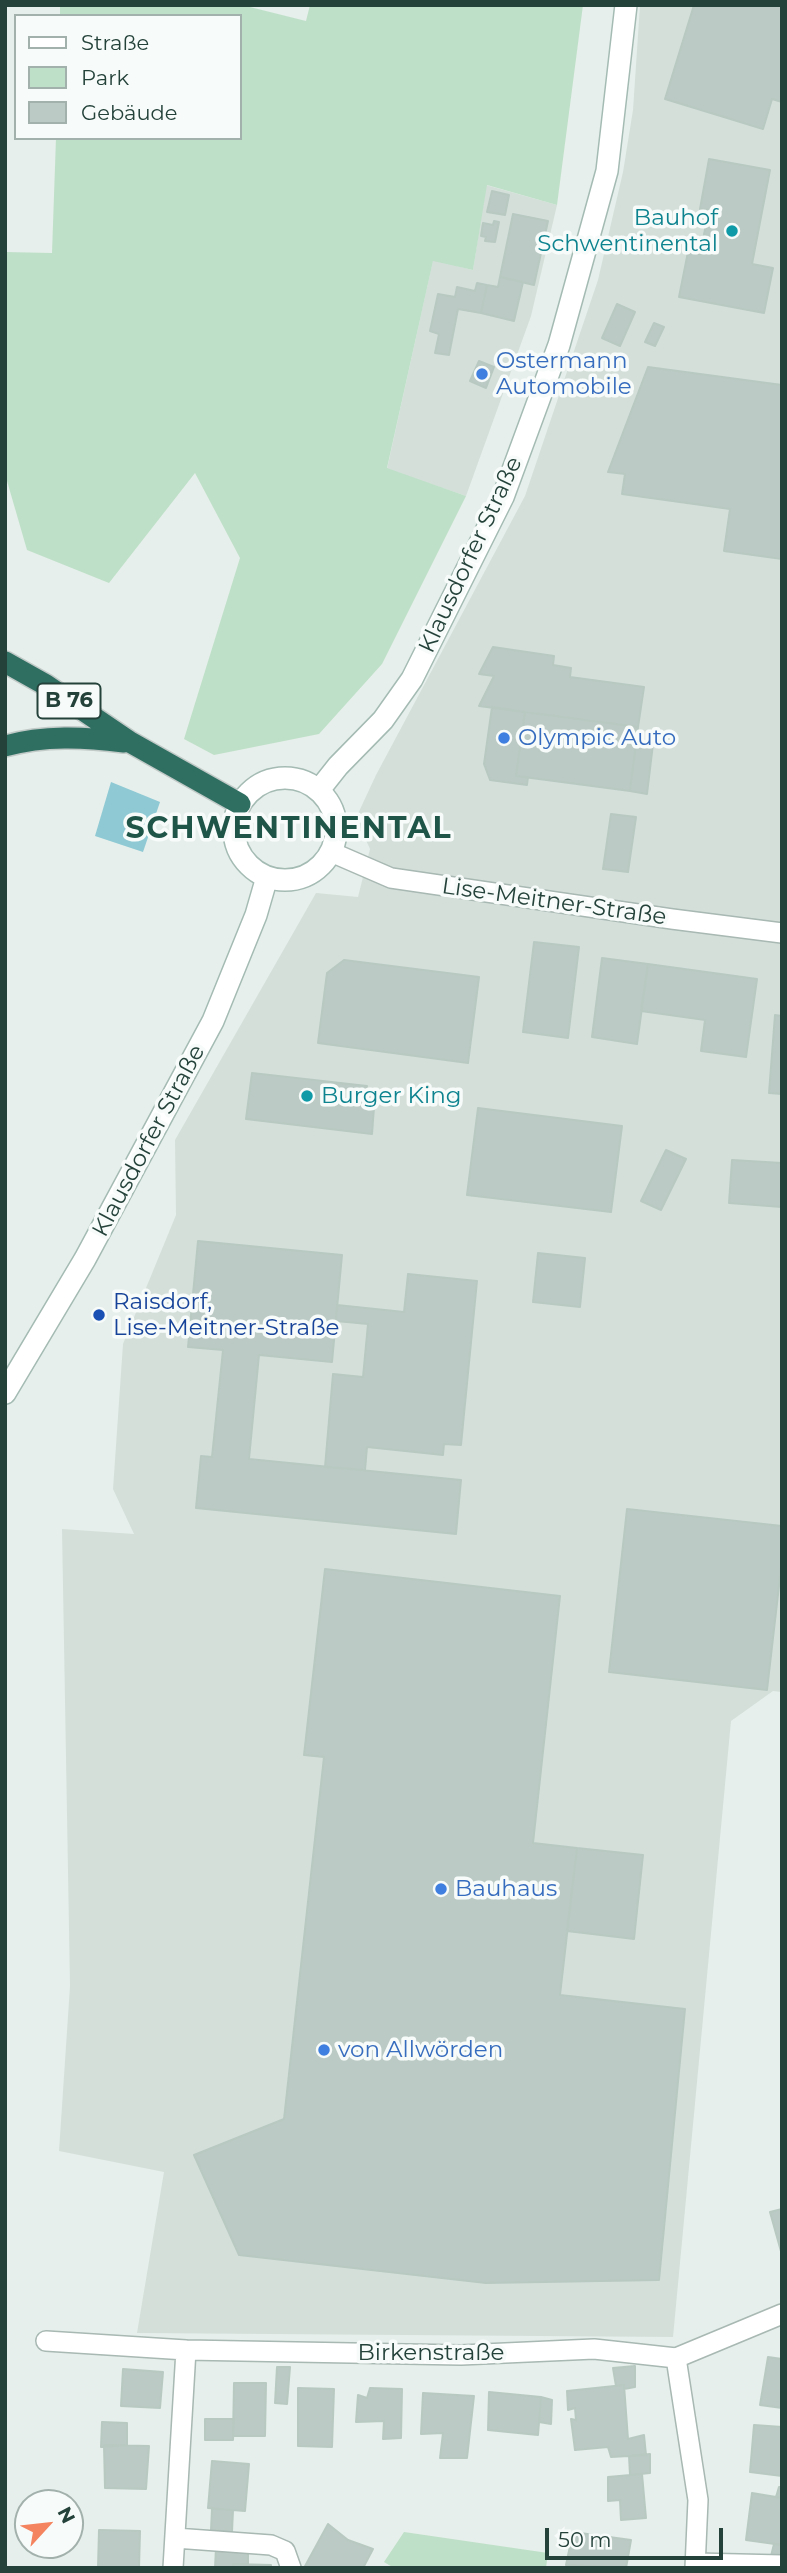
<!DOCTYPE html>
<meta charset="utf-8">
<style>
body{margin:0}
#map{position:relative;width:787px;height:2573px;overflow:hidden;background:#e6efeb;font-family:Montserrat,sans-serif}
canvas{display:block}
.frame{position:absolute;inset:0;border:7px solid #24423a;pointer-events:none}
.legend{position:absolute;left:14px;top:14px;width:228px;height:126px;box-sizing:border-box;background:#f7fbf9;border:2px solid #a3b1ad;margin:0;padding:9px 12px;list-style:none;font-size:21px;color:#24423a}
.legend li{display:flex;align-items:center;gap:14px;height:35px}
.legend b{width:35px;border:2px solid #a3b1ad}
.north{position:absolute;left:14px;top:2489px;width:70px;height:70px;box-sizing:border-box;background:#f7fbf9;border:2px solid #a3b1ad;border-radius:50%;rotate:63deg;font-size:19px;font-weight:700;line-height:28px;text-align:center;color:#24423a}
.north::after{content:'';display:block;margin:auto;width:24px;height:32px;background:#f4845f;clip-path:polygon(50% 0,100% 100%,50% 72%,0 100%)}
.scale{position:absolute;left:545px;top:2528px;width:178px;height:32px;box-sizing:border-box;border:4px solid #24423a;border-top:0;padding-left:9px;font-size:21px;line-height:24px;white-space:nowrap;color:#24423a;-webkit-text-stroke:5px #f7fbf9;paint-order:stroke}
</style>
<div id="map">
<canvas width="787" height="2573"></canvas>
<div class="frame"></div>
<ul class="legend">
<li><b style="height:9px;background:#fff"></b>Straße</li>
<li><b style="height:19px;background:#bfe0c8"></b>Park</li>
<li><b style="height:19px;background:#bbcac4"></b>Gebäude</li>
</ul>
<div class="north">N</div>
<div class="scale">50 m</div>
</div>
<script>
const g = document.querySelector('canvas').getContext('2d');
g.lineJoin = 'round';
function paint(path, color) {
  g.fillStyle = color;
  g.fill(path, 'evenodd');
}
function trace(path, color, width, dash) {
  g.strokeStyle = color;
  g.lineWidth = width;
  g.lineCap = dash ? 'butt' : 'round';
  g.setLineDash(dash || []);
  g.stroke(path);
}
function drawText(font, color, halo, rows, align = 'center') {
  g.font = font + ' Montserrat,sans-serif';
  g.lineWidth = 7;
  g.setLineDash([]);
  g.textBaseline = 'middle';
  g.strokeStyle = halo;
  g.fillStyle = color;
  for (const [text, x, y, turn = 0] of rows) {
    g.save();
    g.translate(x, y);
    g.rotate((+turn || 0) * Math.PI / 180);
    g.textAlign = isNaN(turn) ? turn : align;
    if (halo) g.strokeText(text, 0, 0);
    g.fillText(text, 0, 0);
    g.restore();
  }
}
paint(new Path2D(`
 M640,5H782V1692L773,1691L731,1721L673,2337L137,2333L164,2172L59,2151L70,1986L62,1529L134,1534L113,1489L123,1344L176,1215L175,1140L316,893L358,897L370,849L356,818L376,775L525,496L598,280L623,172L633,110Z
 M486,185L557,205L531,316L466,496L387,469L433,260L473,270Z`), '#d4dfda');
paint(new Path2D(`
 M60,5H242L306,21L310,5H583L557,205L487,185L473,270L433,261L387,468L466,496L382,664L319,734L214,755L184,739L240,558L195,473L109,583L27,550L5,474V252L52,253L56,138H240V16H60Z
 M404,2532L548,2553L546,2568H394L384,2562Z`), '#bfe0c8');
paint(new Path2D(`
 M111,782L160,802L143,852L95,836Z`), '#8ec9d4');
const building = new Path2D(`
 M694,5H782V102L772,99L763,129L665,99Z
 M709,159L770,170L752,264L773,268L764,313L679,297L688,252L700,254L709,210L700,209Z
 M492,191L509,195L505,215L487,212Z
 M513,214L548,221L534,285L500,277Z
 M494,221L499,222L495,242L485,241L486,237L481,236L483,223L493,225Z
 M500,277L523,282L514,321L481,313L487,285L498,287Z
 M477,283L487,285L481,313L458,309L449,355L435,353L439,334L430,331L438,294L455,297L457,287L475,291Z
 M617,304L635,312L620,346L602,338Z
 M654,323L664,327L655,346L645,342Z
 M479,361L494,367L486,388L470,381Z
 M648,367L782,385V559L724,551L730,509L622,494L625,474L608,472Z
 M493,647L554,656L553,665L571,668L570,677L644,687L638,727L479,706L494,676L479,674Z
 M492,707L525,712L516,776L528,777L527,785L490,780L484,764Z
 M525,712L638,727L630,791L516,776Z
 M636,742L653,744L647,794L630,791Z
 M611,814L636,817L628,872L603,869Z
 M534,942L579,947L568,1038L523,1032Z
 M602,958L648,964L637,1044L592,1037Z
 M344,960L479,977L468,1063L318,1043L327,973Z
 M648,964L757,979L746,1057L701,1051L705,1020L641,1011Z
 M775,1015L782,1016V1094L769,1093Z
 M252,1073L367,1086L364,1106L374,1107L372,1134L246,1119Z
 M478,1108L622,1126L611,1212L467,1195Z
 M666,1150L686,1159L661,1210L641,1201Z
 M732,1160L782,1163V1207L729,1203Z
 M198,1241L342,1255L332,1362L259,1355L249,1459L461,1480L456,1534L196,1508L201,1456L212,1457L223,1350L188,1347Z
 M538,1253L585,1258L580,1307L533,1302Z
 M408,1274L477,1281L461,1445L444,1444L443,1455L367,1447L365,1470L325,1467L333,1374L363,1377L368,1324L336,1321L337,1305L404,1312Z
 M627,1509L782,1526V1560L767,1690L609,1672Z
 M325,1569L560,1596L533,1843L577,1848L560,1995L685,2009L659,2280L486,2283L239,2255L194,2155L284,2119L324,1757L304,1755Z
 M577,1848L643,1855L634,1939L567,1931Z
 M782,2209V2255L770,2212Z
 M768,2357L782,2359V2408L760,2405Z
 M635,2366V2387L624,2389V2385L616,2386L613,2368Z
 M277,2367H290L287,2404L275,2403Z
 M123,2369L163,2372L160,2408L121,2406Z
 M234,2383H266L265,2436H233Z
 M624,2385L628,2439L644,2435L646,2455L611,2457L608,2447L575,2450L571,2419L576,2420L575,2408L568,2410L567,2391Z
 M298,2388L334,2389L332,2447L298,2446Z
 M370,2388L402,2389L401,2438L383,2439L384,2421L356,2422L358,2395L367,2398Z
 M489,2392L541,2397L538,2435L488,2430Z
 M423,2393L474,2396L467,2458H440L443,2433L421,2434Z
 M541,2397L552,2400L551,2424L539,2422Z
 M205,2419H234L233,2440H205Z
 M102,2422L127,2423V2445L101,2447Z
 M754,2425L782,2427V2476L750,2472Z
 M104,2445L149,2446L146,2489L105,2488Z
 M650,2454V2473L630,2475L629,2456Z
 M212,2461L249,2464L245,2511L208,2508Z
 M642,2474L646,2518L621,2520L620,2500L608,2501V2477Z
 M779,2487H782V2498L776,2497Z
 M752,2493L782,2498V2545L746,2540Z
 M212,2509L233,2510L232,2532L211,2530Z
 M328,2524L348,2540L373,2549L363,2568H304Z
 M99,2530L140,2531L139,2568H98Z
 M573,2532L631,2540L626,2568L566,2565Z
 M774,2544L782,2545V2557L771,2556Z
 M216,2548L248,2549V2564H233V2568H215Z
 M233,2564L271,2565V2568H233Z`);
paint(building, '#bbcac4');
trace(building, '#b8c9c2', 2);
const street = new Path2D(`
 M331,852L391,878L672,919L782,933
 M46,2341L186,2350
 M676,2358L698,2500L695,2568
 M175,2538L271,2545L285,2551L291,2568
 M696,2563L782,2565
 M173,2568L186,2350L461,2355L594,2349L676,2358L782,2314`);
const secondary = new Path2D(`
 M234 829a51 51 0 1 1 102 0a51 51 0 1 1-102 0Z
 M319,790L338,766L383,720L412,679L503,497L559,345L607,171L626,5
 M5,1393L85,1259L213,1021L256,915L267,877`);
const highway = new Path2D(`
 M5,662L46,685L130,742L240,804
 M5,746C45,735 84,737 124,742`);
trace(street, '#a8b8b2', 22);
trace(secondary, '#a4bbb3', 24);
trace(highway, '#c2cac8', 24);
trace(street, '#fff', 19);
trace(secondary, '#fff', 21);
trace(highway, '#2f6f62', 21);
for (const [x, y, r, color] of [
 [732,231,7,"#0f9aa8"],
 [482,374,7,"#3f7fe0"],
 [504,738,7,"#3f7fe0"],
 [307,1096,7,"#0f9aa8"],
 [99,1315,7,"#1a4fb4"],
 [441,1889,7,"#3f7fe0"],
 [324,2050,7,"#3f7fe0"]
]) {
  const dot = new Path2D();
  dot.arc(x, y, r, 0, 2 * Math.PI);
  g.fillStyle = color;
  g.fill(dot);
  trace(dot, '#f7fbf9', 2.5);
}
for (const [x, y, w] of [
 [69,701,63]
]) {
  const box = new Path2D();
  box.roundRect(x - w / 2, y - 17.5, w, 35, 5);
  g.fillStyle = '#f7fbf9';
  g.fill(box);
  trace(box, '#24423a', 2);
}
drawText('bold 21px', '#24423a', null, [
 ["B 76",69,701]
]);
drawText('23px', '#0d838f', '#f7fbf9', [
 ["Bauhof",718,218],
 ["Schwentinental",718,244],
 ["Burger King",321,1096,"left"]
], 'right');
drawText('23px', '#366cbe', '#f7fbf9', [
 ["Ostermann",496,361],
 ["Automobile",496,387],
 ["Olympic Auto",518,738],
 ["Bauhaus",455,1889],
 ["von Allwörden",338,2050]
], 'left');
drawText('23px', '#24423a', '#f7fbf9', [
 ["Klausdorfer Straße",471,555,-65],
 ["Lise-Meitner-Straße",554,902,8],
 ["Klausdorfer Straße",149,1141,-62],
 ["Birkenstraße",431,2353]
]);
drawText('23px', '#164399', '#f7fbf9', [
 ["Raisdorf,",113,1302],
 ["Lise-Meitner-Straße",113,1328]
], 'left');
g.letterSpacing = '2px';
drawText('bold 30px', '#1f5548', '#f7fbf9', [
 ["SCHWENTINENTAL",289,829]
]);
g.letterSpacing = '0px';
</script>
